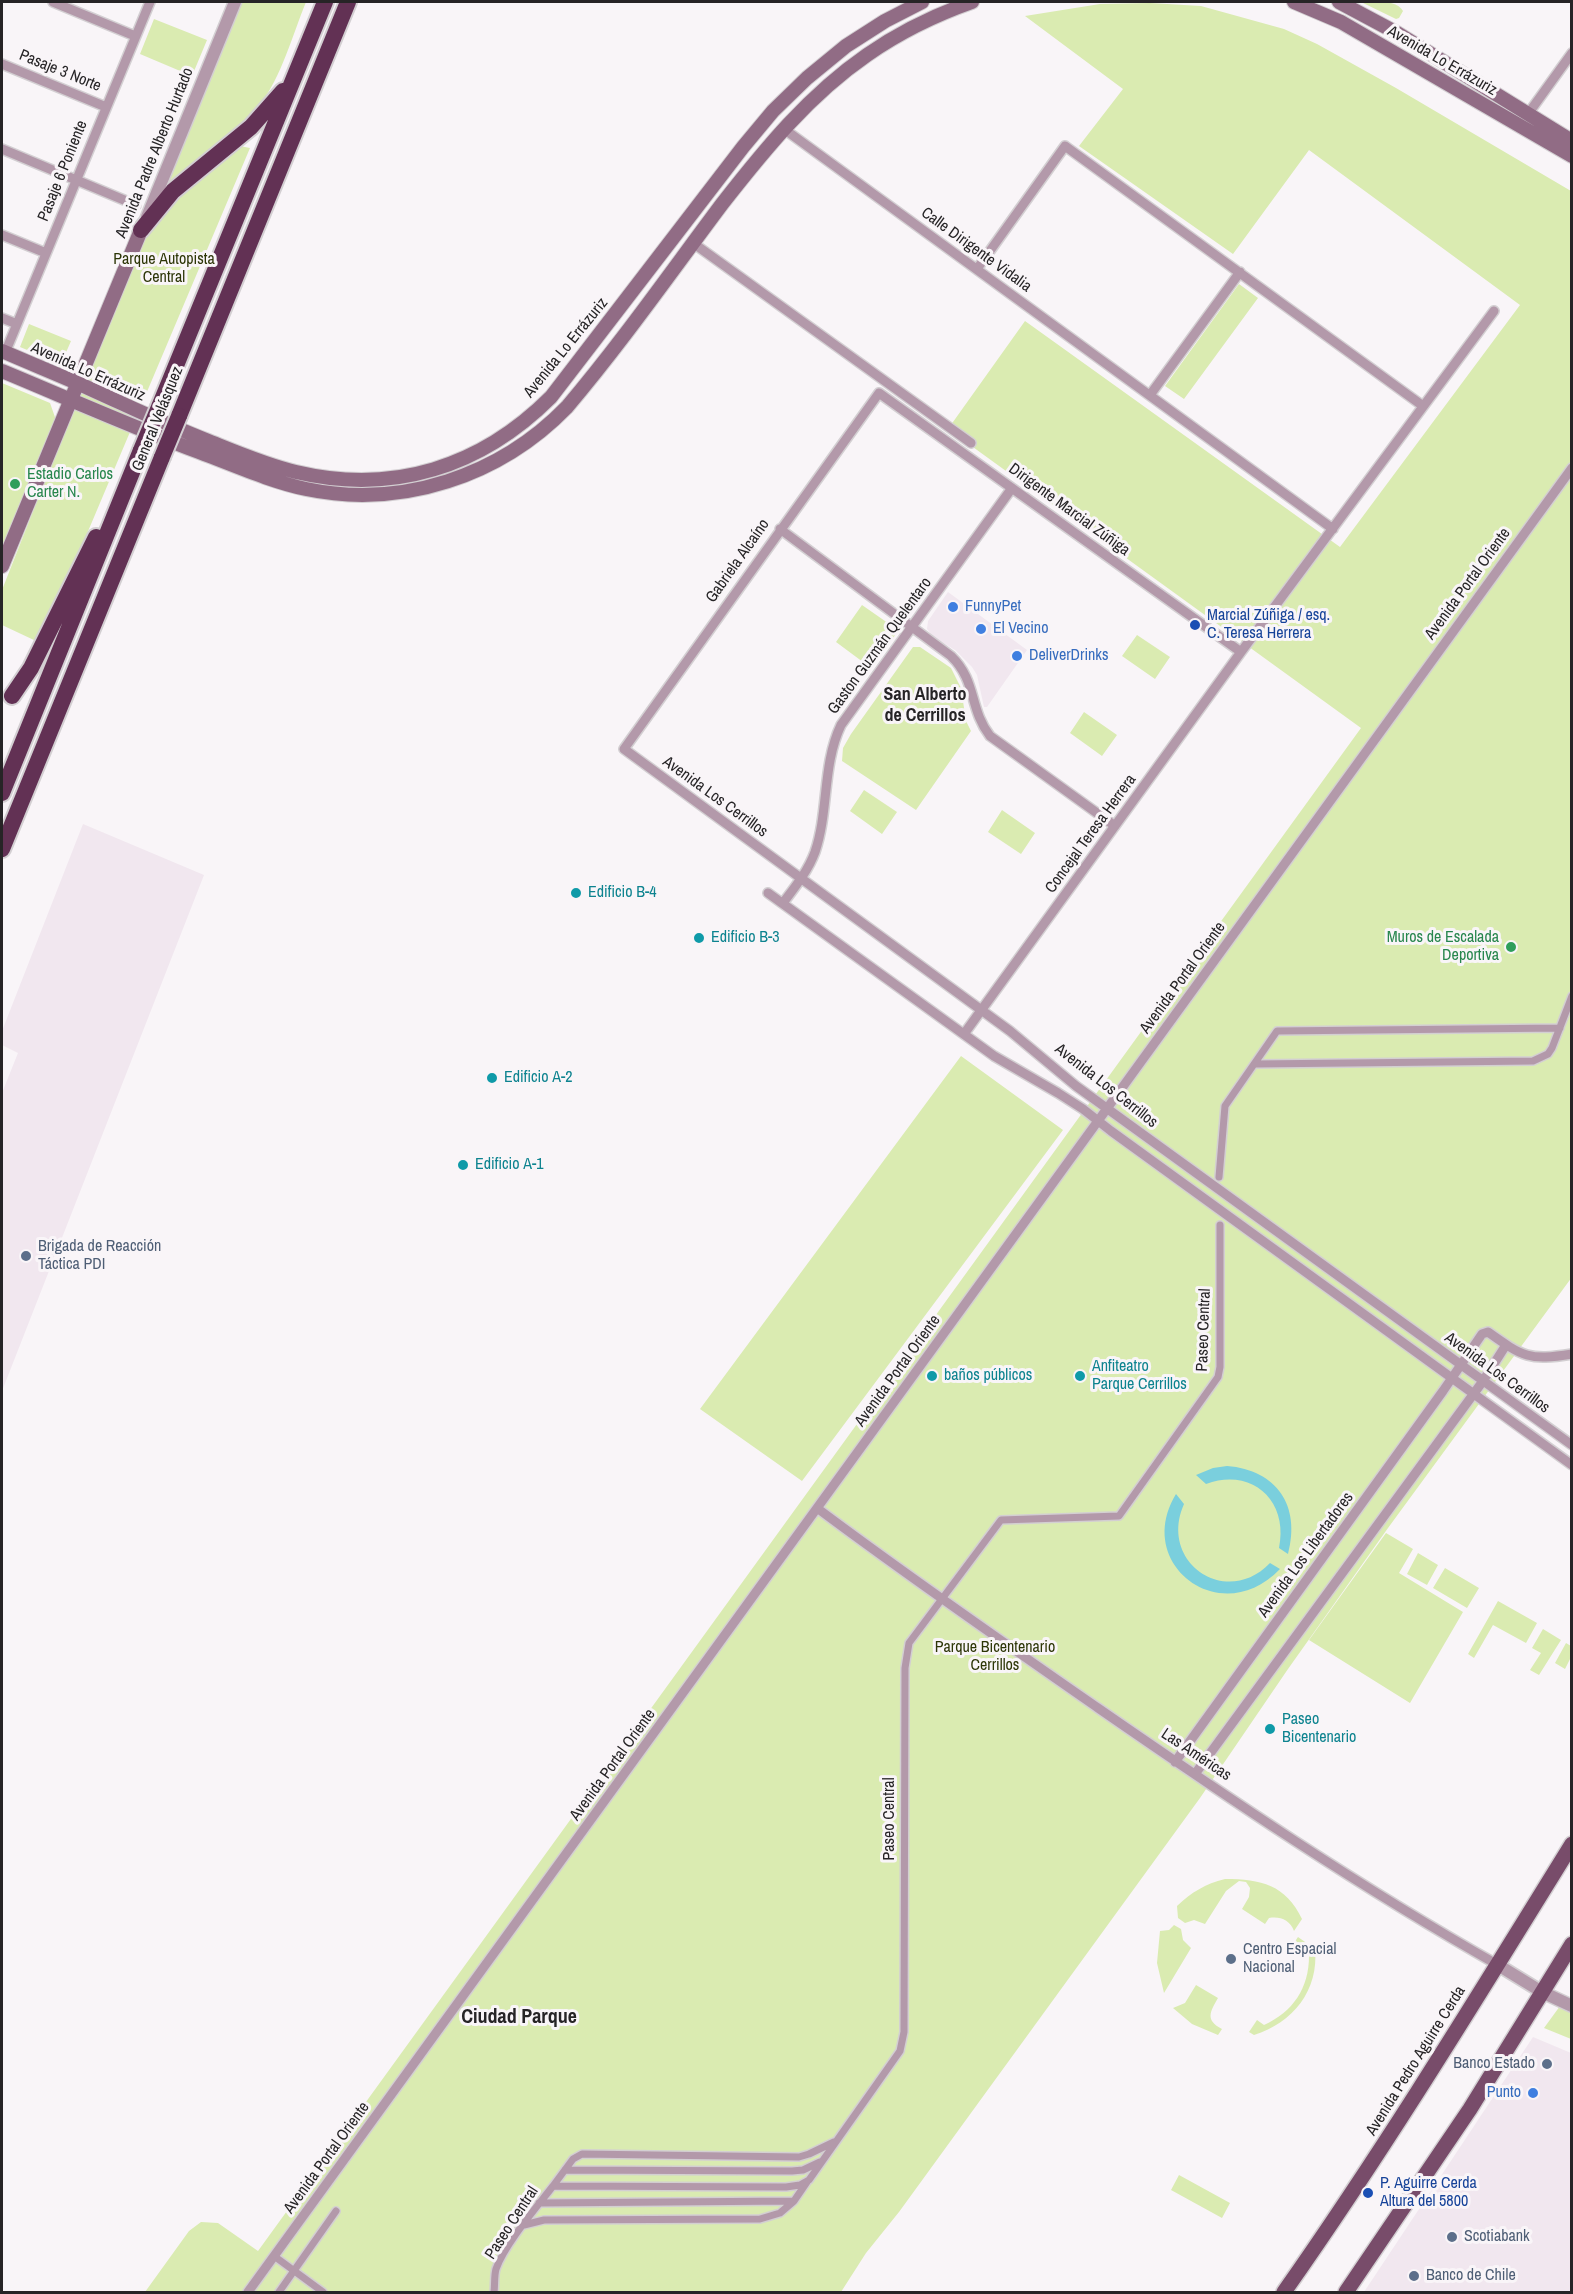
<!DOCTYPE html>
<meta charset="utf-8">
<style>
body{margin:0}
#map{position:relative;width:1573px;height:2294px;overflow:hidden;background:#f9f5f8;font-family:"Archivo Narrow",sans-serif}
canvas{display:block}
.frame{position:absolute;inset:0;border:3px solid #262426;pointer-events:none}
</style>
<div id="map">
<canvas width="1573" height="2294"></canvas>
<div class="frame"></div>
</div>
<script>
const g = document.querySelector('canvas').getContext('2d');
g.lineJoin = 'round';
function paint(path, color) {
  g.fillStyle = color;
  g.fill(path, 'evenodd');
}
function trace(path, color, width, dash) {
  g.strokeStyle = color;
  g.lineWidth = width;
  g.lineCap = dash ? 'butt' : 'round';
  g.setLineDash(dash || []);
  g.stroke(path);
}
function drawText(font, color, halo, rows, align = 'center') {
  g.font = font + ' "Archivo Narrow",sans-serif';
  g.lineWidth = 6;
  g.setLineDash([]);
  g.textBaseline = 'middle';
  g.strokeStyle = halo;
  g.fillStyle = color;
  for (const [text, x, y, turn = 0] of rows) {
    g.save();
    g.translate(x, y);
    g.rotate((+turn || 0) * Math.PI / 180);
    g.textAlign = isNaN(turn) ? turn : align;
    if (halo) g.strokeText(text, 0, 0);
    g.fillText(text, 0, 0);
    g.restore();
  }
}
paint(new Path2D(`
 M948,592L1027,650L987,707H984L977,675L972,667L955,650L933,637L927,629L928,621Z
 M83,824L204,875L2,1391V1093L18,1053L2,1045V1031Z
 M1533,2037L1571,2053V2292H1364Z`), '#f1e7ef');
paint(new Path2D(`
 M242,2H306C292,36 282,76 259,106C238,134 191,167 162,190Z
 M1361,2C1374,1 1398,0 1403,11L1399,18L1396,19Z
 M1150,3L1201,6L1284,29L1317,44L1396,88L1571,191L1572,1277L1388,1528L1288,1669L1200,1798L899,2212L866,2253L841,2292H145L189,2231L201,2222L218,2223L258,2251L1361,728L948,429L1025,321L1340,547L1520,305L1309,150L1233,254L1079,146L1123,89L1025,16L1100,4Z
 M154,19L207,40L192,76L140,54Z
 M240,146L250,148L67,581L36,641L2,625V590L137,247L169,200Z
 M1239,284L1258,298L1184,399L1165,386Z
 M29,324L71,341L61,364L20,347Z
 M2,383L50,403L56,420L2,548Z
 M862,605L895,628L896,634L871,668L836,642Z
 M1137,635L1170,657L1155,679L1122,656Z
 M913,647H920L951,668L961,688L966,721L971,731L916,810L842,761L843,748L851,734Z
 M1084,712L1117,735L1102,756L1070,733Z
 M864,790L897,812L882,834L850,811Z
 M1002,810L1035,833L1021,854L988,832Z
 M961,1056L1063,1130L802,1481L700,1409Z
 M1386,1533L1413,1549L1399,1573L1463,1612L1410,1703L1309,1640Z
 M1418,1553L1438,1565L1427,1585L1407,1574Z
 M1445,1568L1479,1588L1467,1608L1433,1588Z
 M1498,1601L1537,1623L1526,1643L1493,1625L1474,1658L1468,1654Z
 M1543,1629L1561,1640L1539,1675L1530,1670L1541,1653L1532,1648Z
 M1566,1643L1571,1646V1657L1565,1669L1555,1663Z
 M1225,1879C1261,1879 1286,1885 1302,1919L1294,1931C1290,1920 1280,1916 1269,1918L1265,1924L1242,1909L1249,1897L1250,1888L1246,1882L1239,1881L1226,1891L1205,1924L1194,1920L1185,1923L1178,1918L1177,1906C1192,1892 1205,1884 1225,1879Z
 M1174,1925L1181,1929L1183,1940L1191,1948L1164,1993L1157,1963L1160,1931L1169,1930Z
 M1298,1937L1315,1949C1319,1990 1293,2023 1254,2035L1249,2032L1257,2020L1264,2025C1293,2012 1309,1988 1309,1956L1292,1946Z
 M1196,1985L1218,1998C1210,2012 1205,2020 1222,2029L1218,2035L1192,2024L1173,2008L1185,2003Z
 M1560,2006L1571,2011V2039L1544,2028Z
 M1179,2175L1230,2203L1222,2218L1171,2190Z`), '#daebb1');
paint(new Path2D(`
 M1227,1466C1277,1470 1301,1506 1288,1554L1279,1548C1289,1501 1252,1467 1206,1484L1196,1475L1213,1468Z
 M1176,1494L1184,1504C1158,1562 1226,1609 1270,1563L1280,1569C1221,1631 1133,1564 1176,1494Z`), '#7acfdd');
const pedestrian = new Path2D(`
 M1256,1064L1533,1061L1548,1054L1552,1048L1572,996
 M1219,1177L1225,1106L1277,1031L1560,1028
 M565,2170L792,2171L803,2170L820,2162
 M553,2186L573,2159L582,2154L799,2157L809,2154L834,2142
 M539,2203L794,2201L807,2182
 M524,2225L544,2220L760,2219L780,2213L794,2201
 M274,2256L323,2292
 M279,2292L336,2211
 M494,2292C495,2285 494,2276 496,2269C505,2244 536,2208 553,2186L786,2187L800,2185L809,2180L900,2051L904,2032L905,1668L909,1643L1001,1520L1119,1516L1218,1377L1220,1367V1225`);
const minor = new Path2D(`
 M53,2L135,36
 M2,64L106,107
 M1528,114L1572,53
 M784,129L1333,529
 M2,149L136,205
 M2,235L46,253
 M693,243L971,443
 M977,269L1065,146L1423,406
 M2,318L17,324
 M5,353L150,2
 M1150,395L1240,272
 M780,529L951,656C977,681 969,709 990,736L1115,826
 M1241,652L879,393L624,749L1010,1031L1076,1086L1572,1445
 M768,893L994,1056L1058,1093L1083,1109L1111,1131L1572,1465
 M783,903C795,887 808,871 815,852C829,811 822,765 841,725L1012,488
 M964,1034L1241,652L1494,311
 M817,1508C909,1577 1003,1642 1098,1708C1228,1798 1360,1887 1498,1965
 M1175,1762L1443,1391L1482,1334L1488,1332C1523,1357 1529,1361 1572,1354
 M1195,1774L1483,1381L1506,1345
 M248,2292L1572,468`);
const tertiary = new Path2D(`
 M147,217L235,2
 M1498,1965L1542,1992L1572,2006`);
const secondary = new Path2D(`
 M1294,2L1341,22L1572,156
 M1339,2L1397,33L1572,141
 M2,351C27,362 52,372 77,383C120,402 162,423 206,440C236,452 266,465 296,472C393,495 481,467 551,397L743,147L773,111L807,78L846,46L885,21L922,2
 M2,371C67,398 132,427 199,452C234,465 269,481 306,489C402,509 500,476 567,407C622,342 671,272 722,204C765,149 809,95 867,55C900,32 935,15 972,2
 M2,566L141,230`);
const primary = new Path2D(`
 M1284,2292C1386,2147 1478,1996 1572,1844
 M1346,2292L1470,2109L1572,1944`);
const motorway = new Path2D(`
 M141,230L173,191L251,127L283,91
 M159,407L325,2
 M179,416L348,2
 M12,696L31,668L96,537
 M2,793L141,450
 M2,849L162,457`);
trace(pedestrian, '#d3cfd2', 10);
trace(minor, '#d3cfd2', 12);
trace(tertiary, '#d3cfd2', 15);
trace(secondary, '#d3cfd2', 16);
trace(primary, '#d3cfd2', 18);
trace(motorway, '#d3cfd2', 20);
trace(pedestrian, '#b399aa', 7);
trace(minor, '#b399aa', 9);
trace(tertiary, '#b399aa', 12);
trace(secondary, '#916c85', 14);
trace(primary, '#784c6a', 15);
trace(motorway, '#623154', 16);
const motorwayBridge = new Path2D(`
 M141,450L159,407
 M162,457L179,416`);
trace(motorwayBridge, '#d3cfd2', 20, []);
trace(motorwayBridge, '#623154', 16);
for (const [x, y, r, color] of [
 [15,484,6,"#2e9e5b"],
 [953,607,6,"#3f7fe0"],
 [1195,625,6,"#1a4fb4"],
 [981,629,6,"#3f7fe0"],
 [1017,656,6,"#3f7fe0"],
 [576,893,6,"#0f9aa8"],
 [699,938,6,"#0f9aa8"],
 [1511,947,6,"#2e9e5b"],
 [492,1078,6,"#0f9aa8"],
 [463,1165,6,"#0f9aa8"],
 [26,1256,6,"#5c6f8a"],
 [932,1376,6,"#0f9aa8"],
 [1080,1376,6,"#0f9aa8"],
 [1270,1729,6,"#0f9aa8"],
 [1231,1959,6,"#5c6f8a"],
 [1547,2064,6,"#5c6f8a"],
 [1533,2093,6,"#3f7fe0"],
 [1368,2193,6,"#1a4fb4"],
 [1452,2237,6,"#5c6f8a"],
 [1414,2276,6,"#5c6f8a"]
]) {
  const dot = new Path2D();
  dot.arc(x, y, r, 0, 2 * Math.PI);
  g.fillStyle = color;
  g.fill(dot);
  trace(dot, '#f9f5f8', 2);
}
drawText('16px', '#262426', '#f9f5f8', [
 ["Avenida Lo Errázuriz",1442,61,30],
 ["Pasaje 3 Norte",60,71,22],
 ["Avenida Padre Alberto Hurtado",155,153,-68],
 ["Pasaje 6 Poniente",63,171,-68],
 ["Calle Dirigente Vidalia",976,250,36],
 ["Avenida Lo Errázuriz",566,348,-51],
 ["Avenida Lo Errázuriz",88,372,24],
 ["General Velásquez",158,419,-68],
 ["Dirigente Marcial Zúñiga",1069,510,36],
 ["Gabriela Alcaíno",738,561,-55],
 ["Avenida Portal Oriente",1468,584,-54],
 ["Gaston Guzmán Quelentaro",880,646,-54],
 ["Avenida Los Cerrillos",715,797,36],
 ["Concejal Teresa Herrera",1091,834,-54],
 ["Avenida Portal Oriente",1183,978,-54],
 ["Avenida Los Cerrillos",1106,1086,38],
 ["Paseo Central",1204,1330,-88],
 ["Avenida Portal Oriente",898,1371,-54],
 ["Avenida Los Cerrillos",1497,1373,36],
 ["Avenida Los Libertadores",1306,1555,-54],
 ["Las Américas",1196,1755,34],
 ["Avenida Portal Oriente",613,1765,-54],
 ["Paseo Central",890,1819,-90],
 ["Avenida Pedro Aguirre Cerda",1416,2061,-58],
 ["Avenida Portal Oriente",327,2158,-54],
 ["Paseo Central",512,2223,-57]
]);
drawText('16px', '#2d3607', '#f9f5f8', [
 ["Parque Autopista",164,260],
 ["Central",164,278],
 ["Parque Bicentenario",995,1648],
 ["Cerrillos",995,1666]
]);
drawText('16px', '#27864d', '#f9f5f8', [
 ["Estadio Carlos",27,475],
 ["Carter N.",27,493],
 ["Muros de Escalada",1499,938,"right"],
 ["Deportiva",1499,956,"right"]
], 'left');
drawText('16px', '#366cbe', '#f9f5f8', [
 ["FunnyPet",965,607],
 ["El Vecino",993,629],
 ["DeliverDrinks",1029,656],
 ["Punto",1521,2093,"right"]
], 'left');
drawText('16px', '#164399', '#f9f5f8', [
 ["Marcial Zúñiga / esq.",1207,616],
 ["C. Teresa Herrera",1207,634],
 ["P. Aguirre Cerda",1380,2184],
 ["Altura del 5800",1380,2202]
], 'left');
drawText('16px', '#0d838f', '#f9f5f8', [
 ["Edificio B-4",588,893],
 ["Edificio B-3",711,938],
 ["Edificio A-2",504,1078],
 ["Edificio A-1",475,1165],
 ["Anfiteatro",1092,1367],
 ["Parque Cerrillos",1092,1385],
 ["baños públicos",944,1376],
 ["Paseo",1282,1720],
 ["Bicentenario",1282,1738]
], 'left');
drawText('16px', '#4e5e75', '#f9f5f8', [
 ["Brigada de Reacción",38,1247],
 ["Táctica PDI",38,1265],
 ["Centro Espacial",1243,1950],
 ["Nacional",1243,1968],
 ["Banco Estado",1535,2064,"right"],
 ["Scotiabank",1464,2237],
 ["Banco de Chile",1426,2276]
], 'left');
drawText('bold 18px', '#262426', '#f9f5f8', [
 ["San Alberto",925,695],
 ["de Cerrillos",925,716]
]);
drawText('bold 20px', '#262426', '#f9f5f8', [
 ["Ciudad Parque",519,2018]
]);
</script>
